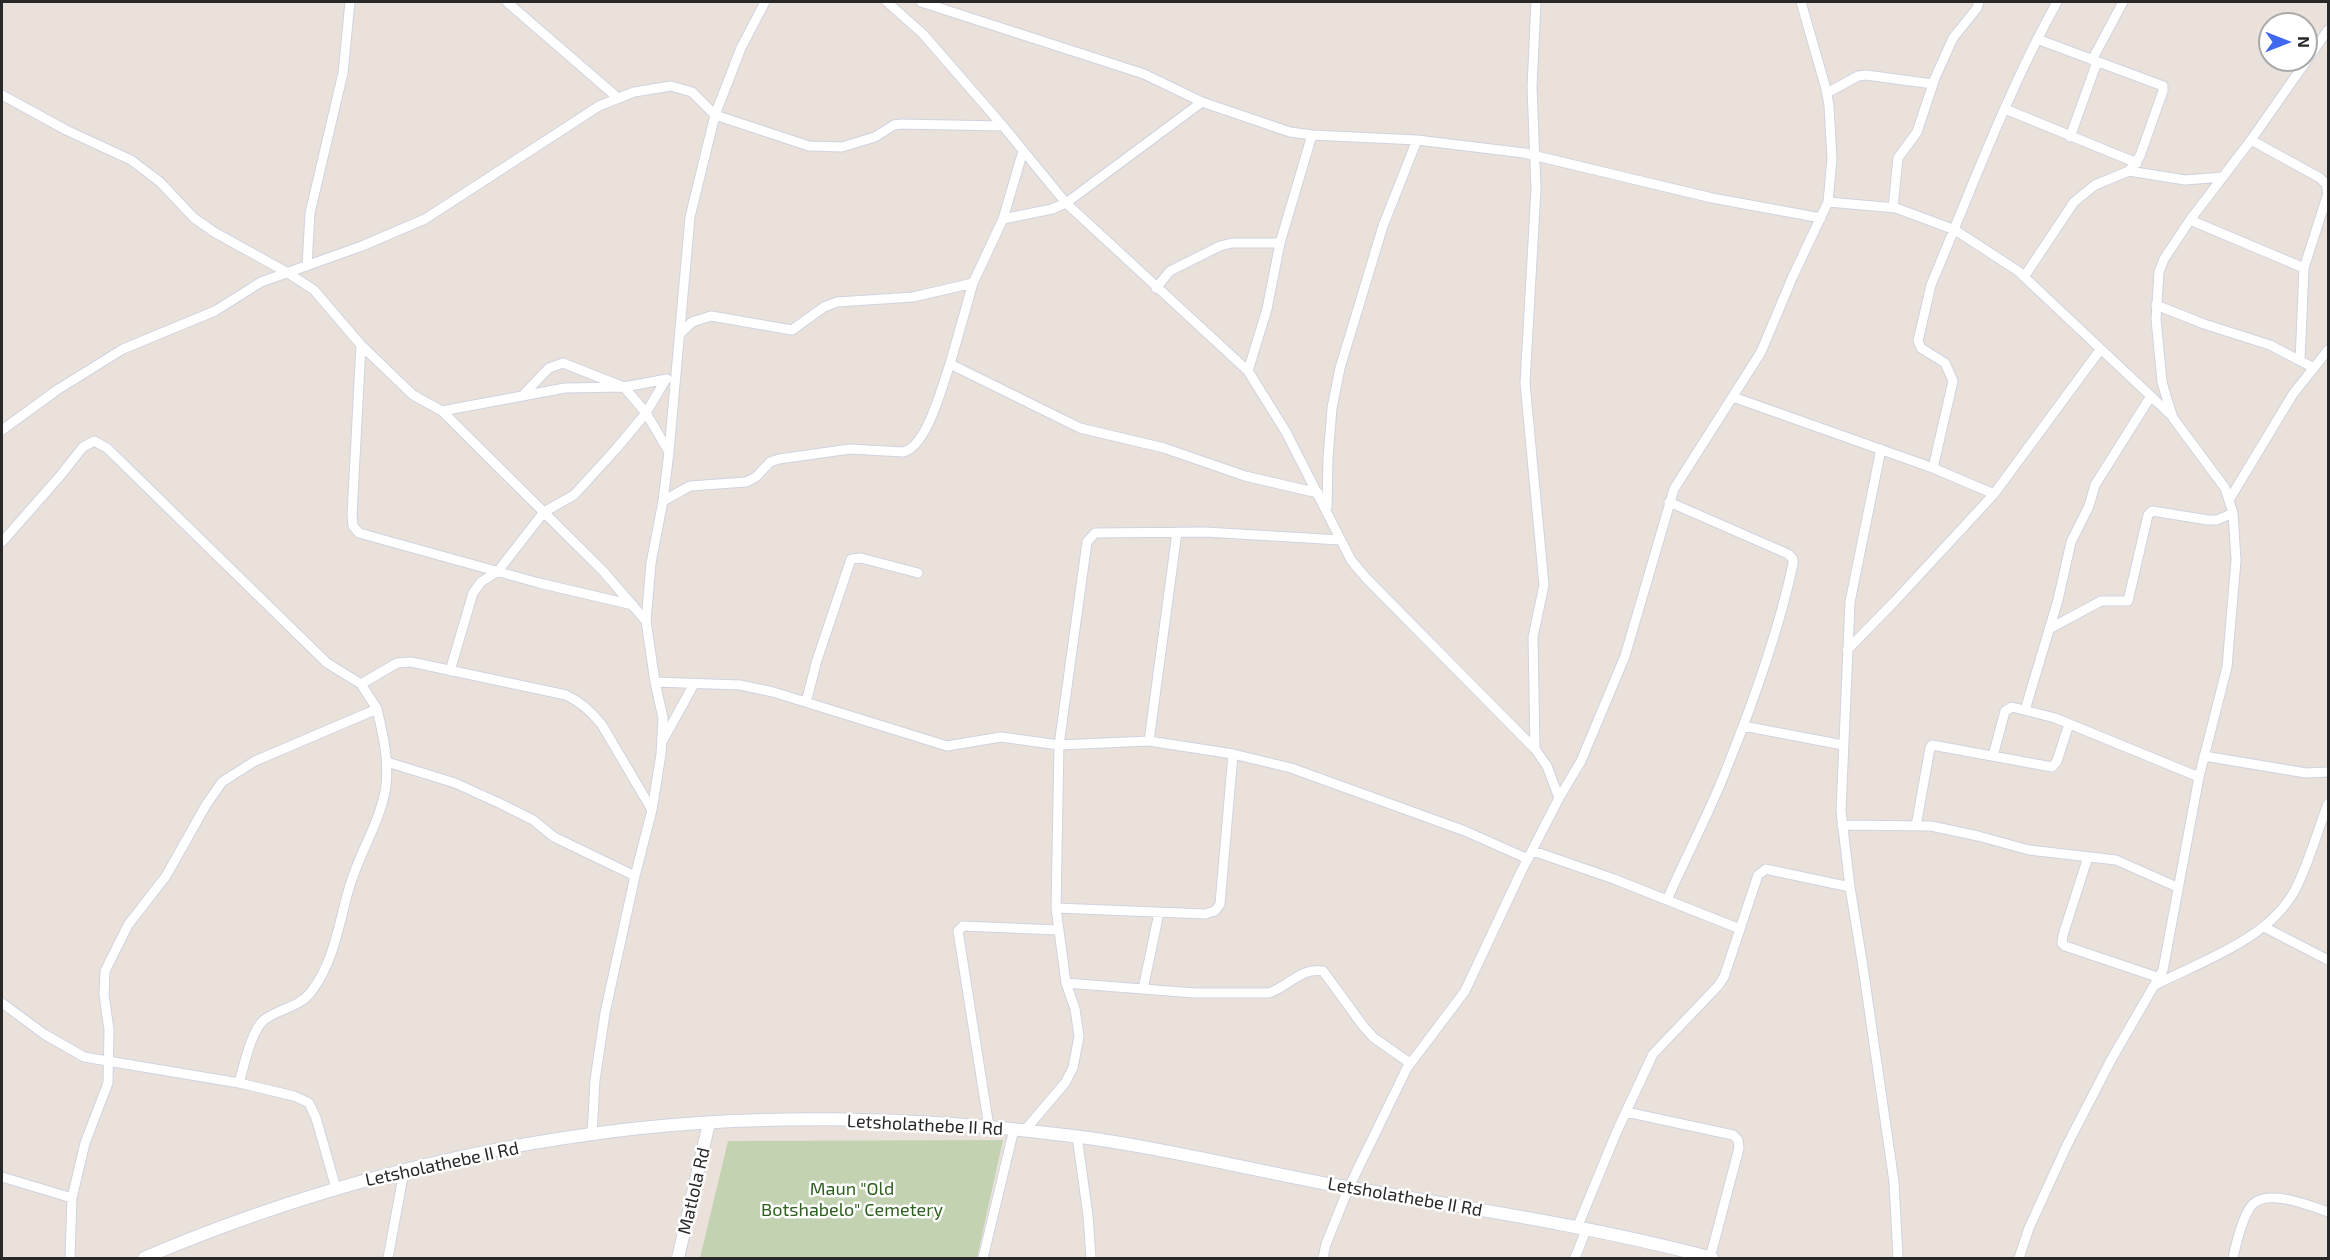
<!DOCTYPE html>
<style>
body{margin:0}
#map{position:relative;width:2330px;height:1260px;overflow:hidden;background:#eae2da;font-family:"Exo 2",sans-serif}
canvas{display:block}
.frame{position:absolute;inset:0;border:3px solid #282828;pointer-events:none}
.north{position:absolute;left:2258px;top:12px;width:60px;height:60px;box-sizing:border-box;background:#fff;border:2px solid #a9a9a9;border-radius:50%;rotate:90deg;font-size:16px;font-weight:700;line-height:24px;text-align:center;color:#282828}
.north::after{content:'';display:block;margin:auto;width:21px;height:27px;background:#4068f1;clip-path:polygon(50% 0,100% 100%,50% 72%,0 100%)}
</style>
<div id="map">
<canvas width="2330" height="1260"></canvas>
<div class="frame"></div>
<div class="north">N</div>
</div>
<script>
const g = document.querySelector('canvas').getContext('2d');
g.lineJoin = 'round';
function paint(path, color) {
  g.fillStyle = color;
  g.fill(path, 'evenodd');
}
function trace(path, color, width, dash) {
  g.strokeStyle = color;
  g.lineWidth = width;
  g.lineCap = dash ? 'butt' : 'round';
  g.setLineDash(dash || []);
  g.stroke(path);
}
function drawText(font, color, halo, rows, align = 'center') {
  g.font = font + ' "Exo 2",sans-serif';
  g.lineWidth = 5;
  g.setLineDash([]);
  g.textBaseline = 'middle';
  g.strokeStyle = halo;
  g.fillStyle = color;
  for (const [text, x, y, turn = 0] of rows) {
    g.save();
    g.translate(x, y);
    g.rotate((+turn || 0) * Math.PI / 180);
    g.textAlign = isNaN(turn) ? turn : align;
    if (halo) g.strokeText(text, 0, 0);
    g.fillText(text, 0, 0);
    g.restore();
  }
}
paint(new Path2D(`
 M1003,1140L977,1258H700L728,1141Z`), '#c3d3b2');
const minor = new Path2D(`
 M507,2L618,98
 M887,2L923,34L1003,126L1066,203L1248,371L1286,432L1351,560L1366,578L1535,749L1547,766L1559,798
 M921,2L1144,74L1202,102L1290,132L1312,135L1417,140L1524,153L1712,198L1821,218
 M2037,39L2163,86V91L2140,156L2129,171
 M2092,60L2123,2
 M1827,93L1858,76L1866,75L1933,84
 M2,95L66,130L131,160L160,182L194,218L214,232L288,273L314,290L361,345L413,395L442,411L603,571L646,621
 M1202,102L1066,203L1052,209L1003,219L973,283L950,364L1080,428L1164,448L1245,476L1318,493
 M2005,109L2137,163
 M2070,137L2097,62
 M2251,140L2320,178L2326,184L2328,193L2304,268L2300,361
 M1828,202L1896,208L1955,230L2018,271L2172,416
 M1893,208L1898,158L1917,132L1935,78L1953,38L1977,8L1979,2
 M1003,219L1023,151
 M2190,220L2304,268
 M307,266L310,213L343,73L350,2
 M2024,277L2074,202L2095,185L2129,171L2185,180L2223,177
 M1156,288L1170,271L1220,246L1232,243H1280
 M2156,305L2204,324L2270,345L2314,368
 M680,334L692,322L711,316L792,330L824,307L837,302L913,297L973,283
 M361,345L352,515L353,526L359,533L539,583L633,605
 M1248,371L1267,309L1280,243L1312,135
 M524,394L549,368L563,363L624,387L646,413L669,452
 M1733,397L1933,468L1994,494
 M442,411L565,388L624,387L667,379
 M2,430L57,390L123,349L215,311L261,282L362,246L425,219L599,106L634,92L671,86L692,92L715,115L809,146L842,147L875,137L894,125L901,124L1003,126
 M1881,449L1850,602L1841,811L1850,887L1863,967L1894,1182L1898,1258
 M1933,468L1953,381L1945,363L1921,348L1918,341L1931,285C1971,190 2007,92 2057,2
 M2229,500L2293,394L2328,350
 M663,501L690,486L746,482L756,477L770,462L779,459L850,449L903,452C927,447 942,386 950,364
 M1327,507L1328,458L1332,408L1340,368L1383,226L1417,140
 M1340,540L1205,532L1095,533L1087,542L1059,745L1149,741L1233,754L1291,768L1465,831L1528,859
 M2,542L60,476L83,447L94,441L107,448L327,663L361,684
 M2049,629L2101,601H2128L2148,515L2152,511L2208,520H2217L2233,513
 M1847,650L1895,601L1994,494L2100,350
 M450,671L473,593L481,582L498,571L544,512L574,495L616,449L646,413L666,379
 M655,682L740,685L773,692L947,746L1001,737L1059,745L1056,908L1066,983L1075,1009L1079,1036L1073,1068L1065,1083L1025,1130
 M806,702L817,660L851,559L861,558L918,573
 M2025,710L2058,600L2071,542L2089,506L2095,485L2151,396
 M1743,726L1843,745
 M663,740L694,684
 M1149,741L1177,532
 M1535,749L1533,637L1544,585L1525,383L1536,189L1532,87L1536,2
 M1993,756L2005,711L2012,707L2055,718L2199,777
 M2204,756L2306,773L2328,772
 M387,762L455,783L499,803L533,820L554,837L635,876
 M1842,825L1931,826L1978,836L2029,850L2116,860L2177,887
 M1916,826L1930,748L1932,745L2052,767L2057,761L2069,724
 M1533,851L1614,879L1740,929
 M2088,857L2063,935L2062,943L2065,946L2160,978
 M1667,900C1686,856 1709,814 1726,770C1753,703 1778,634 1793,564V559L1788,554L1669,502
 M1056,908L1205,914L1215,911L1220,904L1233,754
 M2264,927L2328,960
 M1066,983L1194,993H1269C1288,987 1301,967 1323,971L1364,1027L1374,1038L1410,1063
 M2155,985C2202,961 2269,939 2295,890C2309,863 2317,832 2328,804
 M1143,989L1159,913
 M2,1003L44,1034L84,1057L239,1083L294,1096L309,1103L316,1118L336,1188
 M239,1083C244,1066 251,1031 264,1020C278,1009 300,1007 311,992C335,961 339,921 350,885C360,852 381,820 386,786C389,759 383,735 377,709
 M1626,1112L1733,1135L1738,1140L1739,1148L1710,1258
 M989,1127L958,931L963,926L1058,930
 M592,1134L595,1080L605,1013L635,876L652,810L661,754L663,718L655,682L646,621L651,563L663,501L669,452L690,217L715,115L741,48L765,2
 M1077,1136L1088,1216L1091,1258
 M2,1177L72,1198
 M1577,1228L1617,1131L1653,1054L1718,986L1724,977L1758,875L1766,869L1770,870L1850,887
 M70,1258L72,1198L85,1143L108,1083L109,1030L104,995L105,971L128,925L166,876L206,805L222,782L255,761L377,709L361,684L397,663L411,662L566,695C581,702 592,712 602,725L652,810
 M388,1258L404,1171
 M983,1258L1014,1129
 M1323,1258L1326,1244L1349,1187L1407,1068L1465,991L1521,872L1559,798L1581,761L1625,656L1674,489L1761,352L1793,276L1828,202L1832,159L1829,106L1826,89L1801,2
 M1575,1258L1586,1230
 M2019,1258L2029,1228L2067,1145L2111,1060L2163,970L2199,777L2227,667L2236,560L2233,513L2225,488L2173,418L2167,399L2162,382L2156,319L2159,272L2164,259L2190,220L2251,140L2328,30
 M2233,1258C2236,1244 2243,1216 2252,1205C2267,1188 2311,1206 2328,1212`);
const tertiary = new Path2D(`
 M144,1258C287,1197 438,1155 592,1134C746,1112 919,1116 1073,1136C1160,1147 1247,1169 1334,1185C1460,1207 1588,1225 1712,1258
 M678,1258L709,1123`);
trace(minor, '#cfd3e0', 11);
trace(tertiary, '#cfd3e0', 14);
trace(minor, '#fff', 9);
trace(tertiary, '#fff', 12);
drawText('18px', '#282828', '#fff', [
 ["Letsholathebe II Rd",925,1125,3],
 ["Letsholathebe II Rd",442,1164,-12],
 ["Matlola Rd",694,1191,-77],
 ["Letsholathebe II Rd",1405,1197,10]
]);
drawText('18px', '#2d601c', '#fff', [
 ["Maun \"Old",852,1189],
 ["Botshabelo\" Cemetery",852,1210]
]);
</script>
